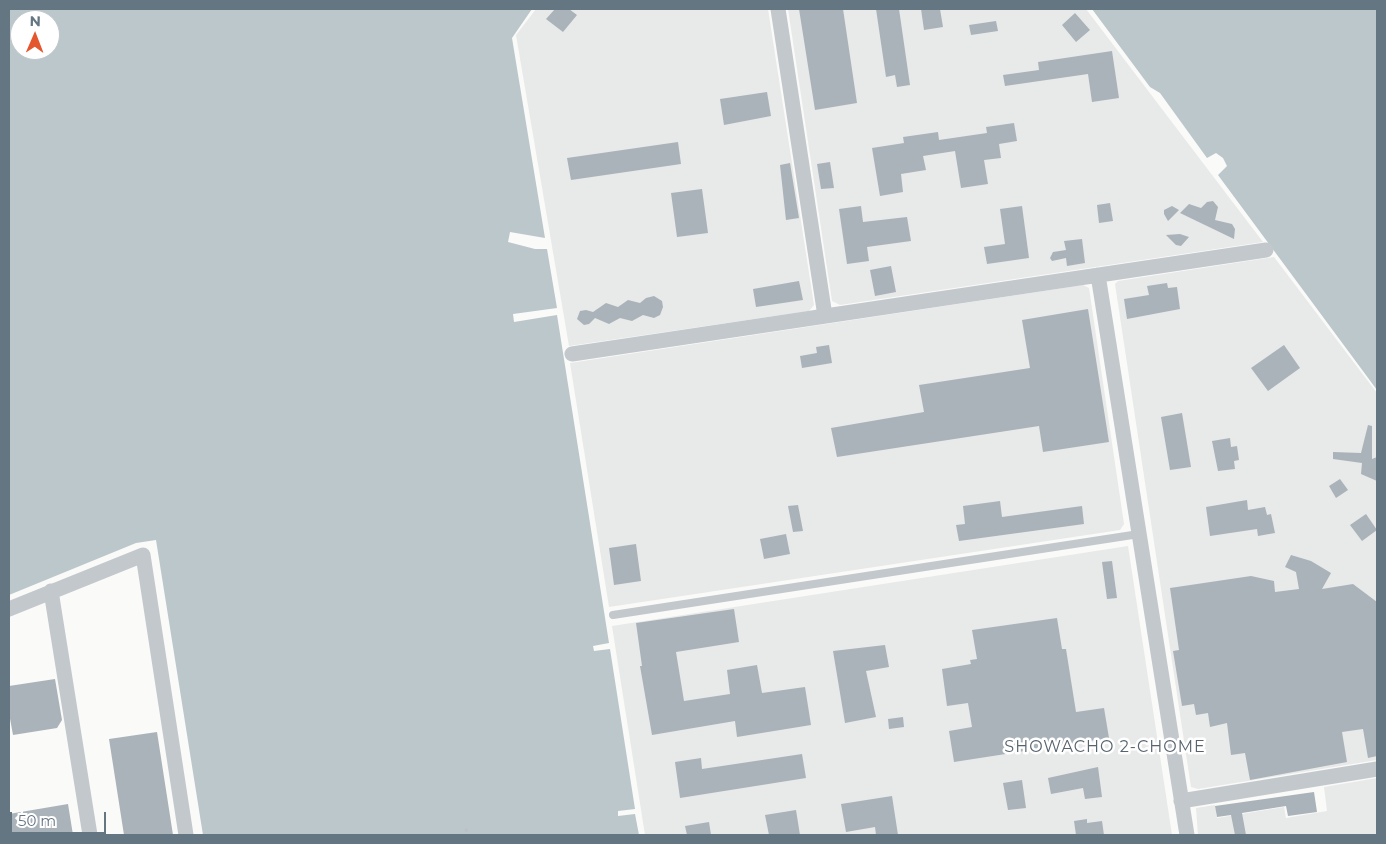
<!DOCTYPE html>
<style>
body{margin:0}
#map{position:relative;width:1386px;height:844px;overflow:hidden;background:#fafaf8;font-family:Montserrat,sans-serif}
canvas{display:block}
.frame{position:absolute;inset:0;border:10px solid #657683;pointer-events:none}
.north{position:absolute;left:10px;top:10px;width:50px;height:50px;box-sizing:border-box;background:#fff;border:1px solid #c1c8cd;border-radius:50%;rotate:1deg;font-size:14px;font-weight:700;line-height:20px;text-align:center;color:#657683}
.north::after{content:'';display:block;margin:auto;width:18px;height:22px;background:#e4572e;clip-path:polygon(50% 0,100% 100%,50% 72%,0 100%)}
.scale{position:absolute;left:10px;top:812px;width:96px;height:22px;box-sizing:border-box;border:2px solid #657683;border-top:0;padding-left:6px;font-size:15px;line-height:18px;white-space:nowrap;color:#657683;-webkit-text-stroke:4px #fff;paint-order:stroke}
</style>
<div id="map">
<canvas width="1386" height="844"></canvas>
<div class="frame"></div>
<div class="north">N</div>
<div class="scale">50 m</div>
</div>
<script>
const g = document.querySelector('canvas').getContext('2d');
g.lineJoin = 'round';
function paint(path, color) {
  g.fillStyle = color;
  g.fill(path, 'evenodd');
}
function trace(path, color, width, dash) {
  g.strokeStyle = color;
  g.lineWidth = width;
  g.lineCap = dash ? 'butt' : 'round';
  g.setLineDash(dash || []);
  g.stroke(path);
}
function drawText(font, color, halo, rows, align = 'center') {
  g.font = font + ' Montserrat,sans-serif';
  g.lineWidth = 5;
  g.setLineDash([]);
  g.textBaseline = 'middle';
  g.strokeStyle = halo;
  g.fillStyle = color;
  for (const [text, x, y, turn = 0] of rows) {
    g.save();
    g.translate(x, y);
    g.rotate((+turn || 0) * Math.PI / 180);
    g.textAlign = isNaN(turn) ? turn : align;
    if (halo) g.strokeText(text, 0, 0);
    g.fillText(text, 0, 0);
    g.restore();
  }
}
paint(new Path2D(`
 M536,9H768L814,305L809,311L569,346L516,35Z
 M788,9H1086L1263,242L840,305L832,301Z
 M1274,257L1377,393V760L1198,789L1191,787L1115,284L1118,281Z
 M1083,285L1089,288L1124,524L1120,530L609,607L570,363Z
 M1128,546L1172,835H645L612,626Z
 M1377,778V835H1198L1196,808L1215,805L1217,818L1284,807L1286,818L1327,811L1324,787Z`), '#e8e9e9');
paint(new Path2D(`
 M9,9H532L512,38L545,238L510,232L508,242L535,249H547L557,308L513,314L514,322L557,315L609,643L593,646L594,651L610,649L635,809L618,811V816L635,814L639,835H203L156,540L136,543L9,595ZM20,20H50V50H20Z
 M1092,9H1377V390L1218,175L1227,166L1223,158L1216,153L1207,158L1160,93L1150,87Z`), '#bbc7cb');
paint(new Path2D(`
 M555,9H569L577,15L563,32L546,19Z
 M799,9H843L857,103L815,110Z
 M876,9H899L910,85L897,87L895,75L886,77Z
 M921,9H940L943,27L924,30Z
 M1075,13L1090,30L1076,42L1062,25Z
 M996,21L998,31L971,35L969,25Z
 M1112,51L1119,98L1092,102L1088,74L1005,86L1003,75L1039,70L1038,62Z
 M767,92L771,116L724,125L720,99Z
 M1014,123L1017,141L999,144L1001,158L984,160L988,184L961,188L955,151L923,156L926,170L901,174L903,192L880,196L872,148L904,143L903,137L938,132L939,140L987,133L986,127Z
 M678,142L681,164L571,180L567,158Z
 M830,162L834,188L821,189L817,164Z
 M790,163L799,218L786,220L780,165Z
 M702,189L708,233L677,237L671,193Z
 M1213,201L1218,207L1215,220L1232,224L1235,229L1234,239L1180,213L1189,204L1201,208L1207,202Z
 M1110,203L1113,221L1099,223L1097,205Z
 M861,206L863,222L907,217L911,241L867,247L869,261L847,264L839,209Z
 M1022,206L1029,258L987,264L984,247L1005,244L1000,209Z
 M1172,206L1179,210L1168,221L1164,214V210Z
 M1180,234L1189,237L1181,246L1176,245L1166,235Z
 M1082,239L1085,263L1067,266L1066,258L1052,261L1050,258L1053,252L1066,250L1064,241Z
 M891,266L896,292L875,296L870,270Z
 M799,281L803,300L756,307L753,289Z
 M1167,283L1168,288L1177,287L1180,309L1127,319L1124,299L1149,295L1147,286Z
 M654,296L662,301L663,307L660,315L654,318L643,315L632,321L620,318L609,324L595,318L589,324L584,325L577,319L580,311L586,310L593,312L606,303L618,307L628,300L640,303L646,298Z
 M1088,309L1109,442L1043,452L1039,426L837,457L831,428L924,412L919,385L1030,368L1022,320Z
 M829,345L832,363L802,368L800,356L817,353L816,347Z
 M1284,345L1300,368L1268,391L1251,368Z
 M1182,413L1191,467L1170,470L1161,417Z
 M1368,425L1372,426V459L1377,457V481L1361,474L1362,463L1333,459V452L1361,453Z
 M1230,438L1231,447L1237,446L1239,460L1234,461L1235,469L1218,471L1212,441Z
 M1340,479L1348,490L1336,498L1329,486Z
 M1247,500L1248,510L1265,507L1267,515L1271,514L1275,533L1258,536L1257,529L1210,536L1206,507Z
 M1000,501L1002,517L1082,506L1084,524L959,541L956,525L965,524L963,506Z
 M798,505L803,531L793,532L788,506Z
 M1366,514L1377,530L1362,541L1350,525Z
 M786,534L790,554L764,559L760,539Z
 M636,544L641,581L614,585L609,548Z
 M1291,555L1311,561L1331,573L1322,589L1353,584L1377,602V756L1368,758L1363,729L1342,732L1347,762L1250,780L1245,753L1231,755L1227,723L1210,727L1208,713L1196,715L1194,704L1182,706L1173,651L1179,650L1170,588L1251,576L1274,581L1275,592L1299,589L1296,572L1285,567Z
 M1112,561L1117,598L1107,599L1102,562Z
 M734,609L739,642L676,652L684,701L730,694L727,670L757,665L762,693L805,687L811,725L737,737L735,721L652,735L640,666H642L636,623Z
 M1057,618L1062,649H1066L1076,712L1104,708L1109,738L954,762L949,731L972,727L968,703L947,706L942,669L971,664L970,660L977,659L972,630Z
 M885,645L889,667L866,671L876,717L845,723L833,651Z
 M55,679L62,720L57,728L13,735L9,713V686Z
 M903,717L904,727L889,729L888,719Z
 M157,732L173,835H124L109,739Z
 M802,754L806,778L680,798L675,762L701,758L702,769Z
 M1098,767L1102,797L1085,799L1083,788L1051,794L1048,778Z
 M1022,780L1026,808L1008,810L1003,783Z
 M1314,792L1317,812L1288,816L1286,806L1242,813L1246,835H1235L1231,815L1217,817L1215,806Z
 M892,796L898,835H876L875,827L846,832L841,804Z
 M68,804L73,835H9V814Z
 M796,810L800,835H769L765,815Z
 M1087,819V823L1102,821L1104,835H1076L1074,821Z
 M709,822L711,835H687L685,826Z`), '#aab3b9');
trace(new Path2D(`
 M466,829L467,835`), '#bbbfc2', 2.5, [2.5, 2.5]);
trace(new Path2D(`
 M613,615L1139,534`), '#c3c8cc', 8);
trace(new Path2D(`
 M778,9L825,316
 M1098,275L1187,835
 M572,354L1266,250
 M51,591L90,835
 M9,609L143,555L186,835
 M1181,801L1377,769`), '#c3c8cc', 15);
g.letterSpacing = '1px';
drawText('16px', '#57646e', '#fff', [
 ["SHOWACHO 2-CHOME",1105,747]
]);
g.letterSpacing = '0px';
</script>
